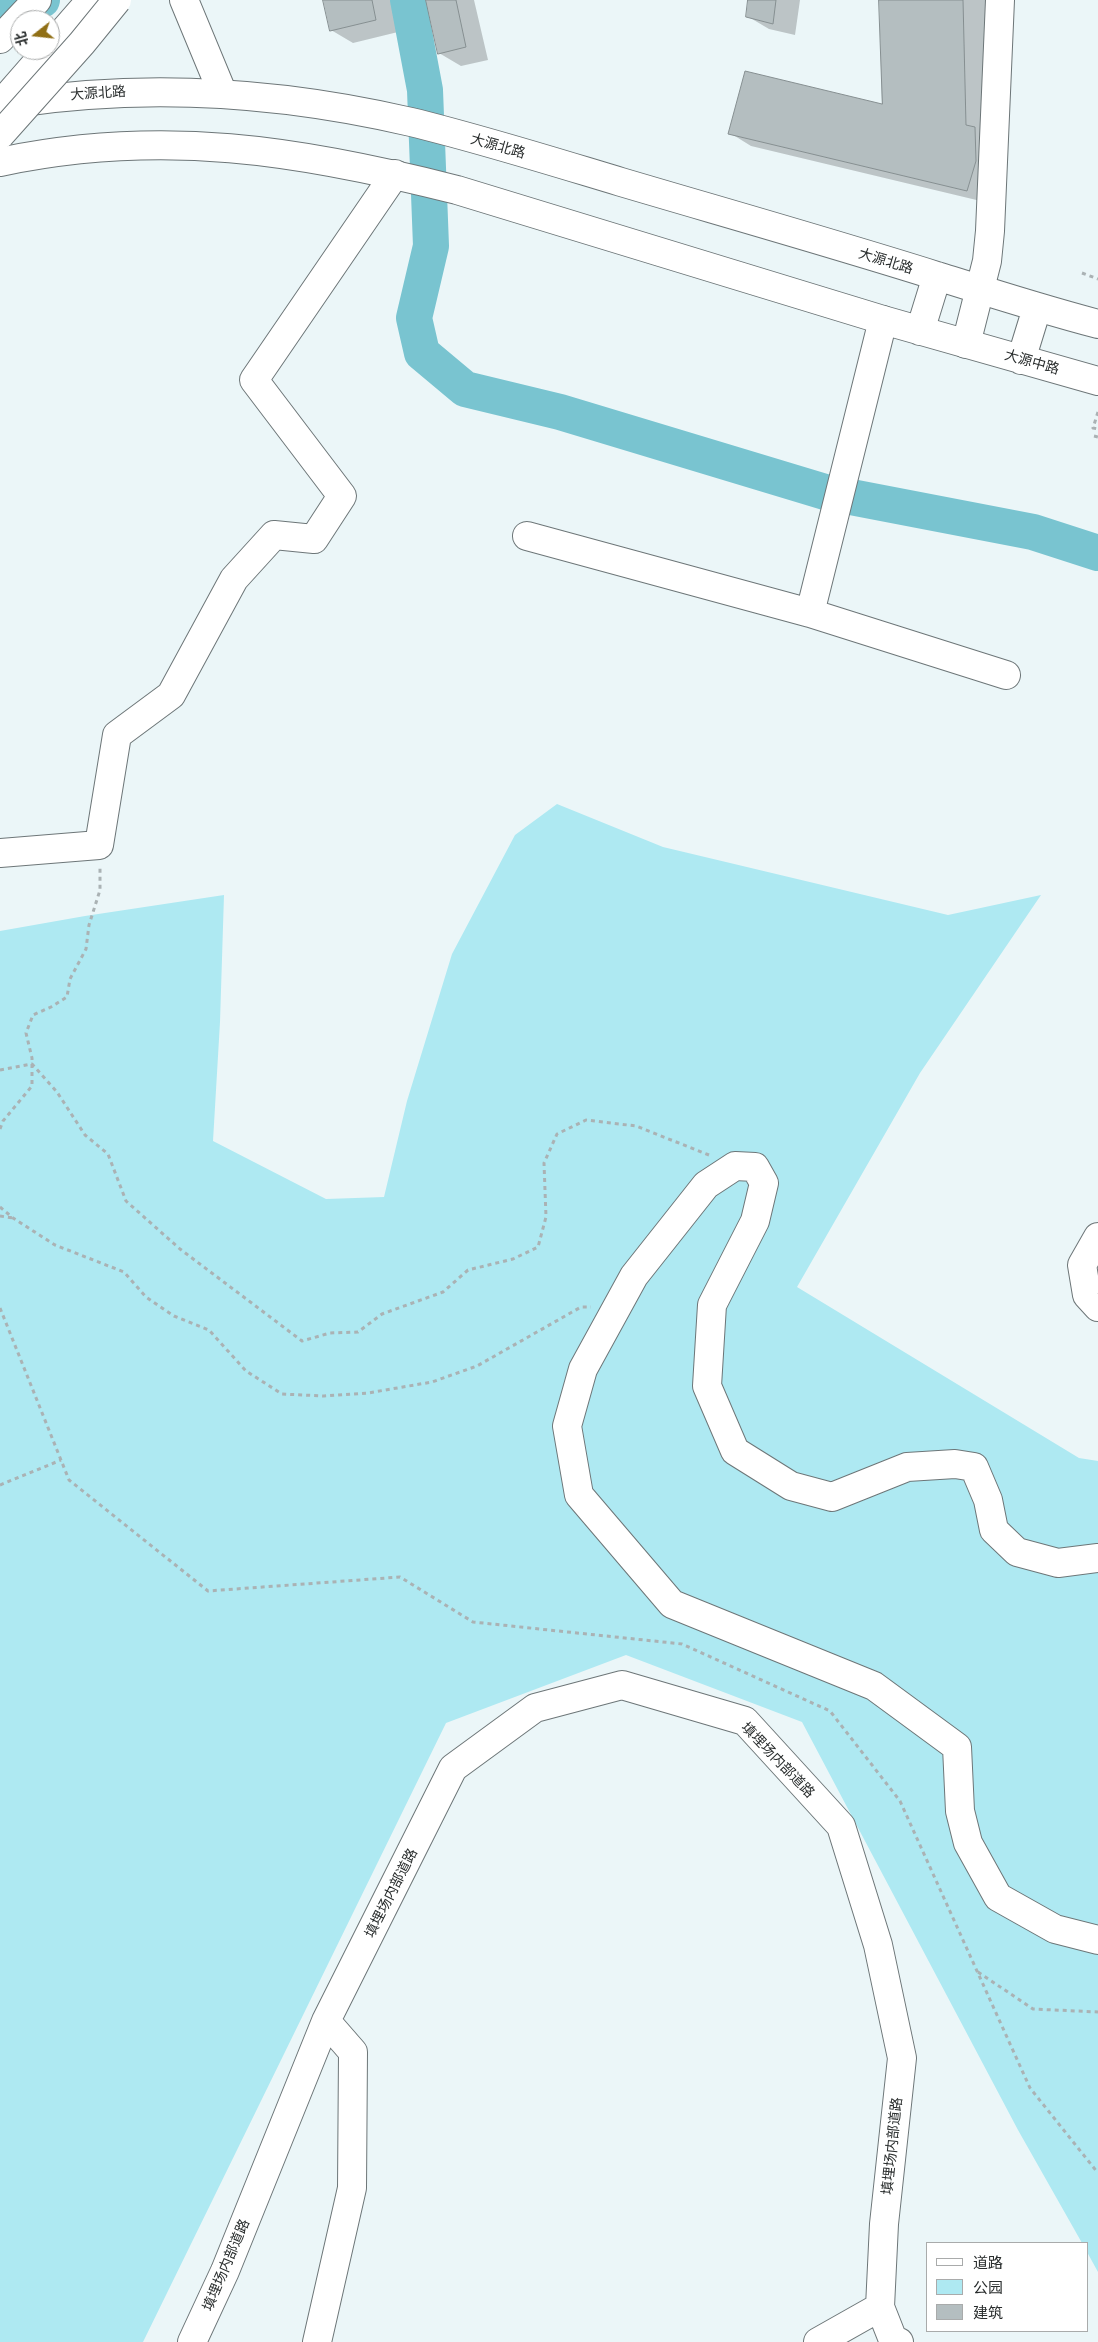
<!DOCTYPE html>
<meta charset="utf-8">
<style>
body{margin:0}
#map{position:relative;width:1098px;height:2342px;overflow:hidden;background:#ebf6f8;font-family:Commissioner,"Noto Sans SC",sans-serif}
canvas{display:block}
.legend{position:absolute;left:926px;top:2242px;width:162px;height:90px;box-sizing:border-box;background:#fff;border:1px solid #a9abab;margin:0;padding:6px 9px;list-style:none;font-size:15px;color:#292d2d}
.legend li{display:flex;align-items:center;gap:10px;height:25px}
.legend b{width:25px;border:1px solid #a9abab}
.north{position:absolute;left:10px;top:10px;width:50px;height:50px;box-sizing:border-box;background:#fff;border:1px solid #a9abab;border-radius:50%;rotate:254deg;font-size:14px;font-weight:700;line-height:20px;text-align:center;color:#292d2d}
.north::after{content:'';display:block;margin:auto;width:18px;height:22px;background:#906f15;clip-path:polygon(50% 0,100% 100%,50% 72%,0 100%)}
</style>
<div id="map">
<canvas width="1098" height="2342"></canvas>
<ul class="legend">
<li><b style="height:6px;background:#fff"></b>道路</li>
<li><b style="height:14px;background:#aee9f2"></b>公园</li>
<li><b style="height:14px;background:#b4bec0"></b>建筑</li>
</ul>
<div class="north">北</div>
</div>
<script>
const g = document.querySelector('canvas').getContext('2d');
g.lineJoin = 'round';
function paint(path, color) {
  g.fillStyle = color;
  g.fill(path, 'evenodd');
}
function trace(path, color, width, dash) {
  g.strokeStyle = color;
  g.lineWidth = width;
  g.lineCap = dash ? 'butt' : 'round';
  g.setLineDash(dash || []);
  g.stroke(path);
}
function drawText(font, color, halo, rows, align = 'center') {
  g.font = font + ' Commissioner,"Noto Sans SC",sans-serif';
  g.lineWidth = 4.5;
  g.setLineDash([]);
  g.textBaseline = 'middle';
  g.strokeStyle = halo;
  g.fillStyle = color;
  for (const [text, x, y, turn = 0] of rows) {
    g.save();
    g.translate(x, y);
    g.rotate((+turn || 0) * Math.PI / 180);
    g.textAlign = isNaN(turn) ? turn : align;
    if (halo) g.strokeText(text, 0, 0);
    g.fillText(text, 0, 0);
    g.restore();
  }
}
paint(new Path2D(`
 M557,804L663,847L948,915L1041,895L920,1073L797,1287L1079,1458L1098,1461V2272L1087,2252V2243H1082L1018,2130L802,1722L626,1655L446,1723L143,2342H0V931L85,916L224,895L220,1022L213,1141L326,1199L384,1197L407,1101L452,954L515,835Z`), '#aee9f2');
paint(new Path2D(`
 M324,0H391L398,32L353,43L331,30Z
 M427,0H474L488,60L461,66L439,53Z
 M749,0H800L795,35L769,29L747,16Z
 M880,0H985L989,203L751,146L730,133L884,106Z`), '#0003');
trace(new Path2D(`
 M408,0L425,90L431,246L414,318L422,353L465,389L560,412L825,492L1033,532L1098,553
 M0,10L42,0`), '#79c4d0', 36);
const building = new Path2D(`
 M323,0H372L376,20L330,31Z
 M426,0H456L466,47L438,54Z
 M748,0H776L773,24L746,17Z
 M879,0H963L966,125L975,127L976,161L967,191L728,134L745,71L882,104Z`);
paint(building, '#b4bec0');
trace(building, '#868f91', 1);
const minor = new Path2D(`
 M184,0L223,94
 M966,344L987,261L990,231L1000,0
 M527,536L810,613L1006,675
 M810,613L883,320
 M0,853L99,845L117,735L171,695L234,579L274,535L314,539L342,496L254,380L395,174
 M1098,1237L1082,1265L1087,1295L1098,1307
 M1098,1558L1058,1563L1017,1552L994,1530L988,1500L974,1467L955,1464L907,1467L832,1497L791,1486L735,1451L707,1386L712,1305L755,1221L764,1183L755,1167L735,1166L706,1185L634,1276L583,1369L567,1426L579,1495L672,1604L874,1686L957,1747L960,1811L968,1843L998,1897L1055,1929L1098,1940
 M192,2342L225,2271L326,2021L453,1768L535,1708L622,1685L745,1721L841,1826L878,1945L902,2058L884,2224L880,2307L893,2340L899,2342
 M317,2342L352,2188L353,2052L326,2021
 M818,2342L880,2307`);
const major = new Path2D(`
 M16,103C148,83 281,92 411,122C481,139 551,161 621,182C726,213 832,243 937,276C991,293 1044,310 1098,324
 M0,162C161,128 300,150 457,190L883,320L1098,381
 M920,331L937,276
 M1021,360L1037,308`);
const highway = new Path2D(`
 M0,39L37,0
 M50,47L91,0
 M0,105L48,50`);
trace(minor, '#6d7678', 30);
trace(major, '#6d7678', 30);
trace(highway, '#6d7678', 30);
trace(new Path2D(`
 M1082,273L1098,279
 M1098,412L1093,428L1098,429
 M1094,436L1098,437
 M0,1070L32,1064L57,1092L85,1135L108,1154L126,1201L180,1249L302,1341L330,1333L358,1332L382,1314L443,1292L468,1270L513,1259L538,1247L546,1217L544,1163L557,1134L586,1120L636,1126L709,1155
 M0,1129L3,1121L32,1086V1058L26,1033L33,1015L51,1007L67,997L70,979L86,949L89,925L100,890V868
 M0,1207L13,1218L55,1245L124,1272L146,1297L174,1316L209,1330L246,1371L282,1394L324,1396L368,1393L432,1382L477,1366L581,1307H591
 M0,1216L13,1218
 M0,1308L69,1480L208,1591L400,1577L473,1622L682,1644L830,1711L900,1801L1030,2088L1098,2173
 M0,1485L61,1460
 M978,1972L1033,2009L1098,2012`), '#aab2b4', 3, [4, 4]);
trace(minor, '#fff', 28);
trace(major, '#fff', 28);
trace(highway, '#fff', 28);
const highwayBridge = new Path2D(`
 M0,135L82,43L117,0`);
trace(highwayBridge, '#6d7678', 30, []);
trace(highwayBridge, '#fff', 28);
drawText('14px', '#292d2d', '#fff', [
 ["大源北路",98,93,-4],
 ["大源北路",498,146,16],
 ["大源北路",886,261,17],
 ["大源中路",1032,362,16],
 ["填埋场内部道路",778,1760,46],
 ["填埋场内部道路",391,1893,-63],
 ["填埋场内部道路",892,2146,-84],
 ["填埋场内部道路",226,2265,-67]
]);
</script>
